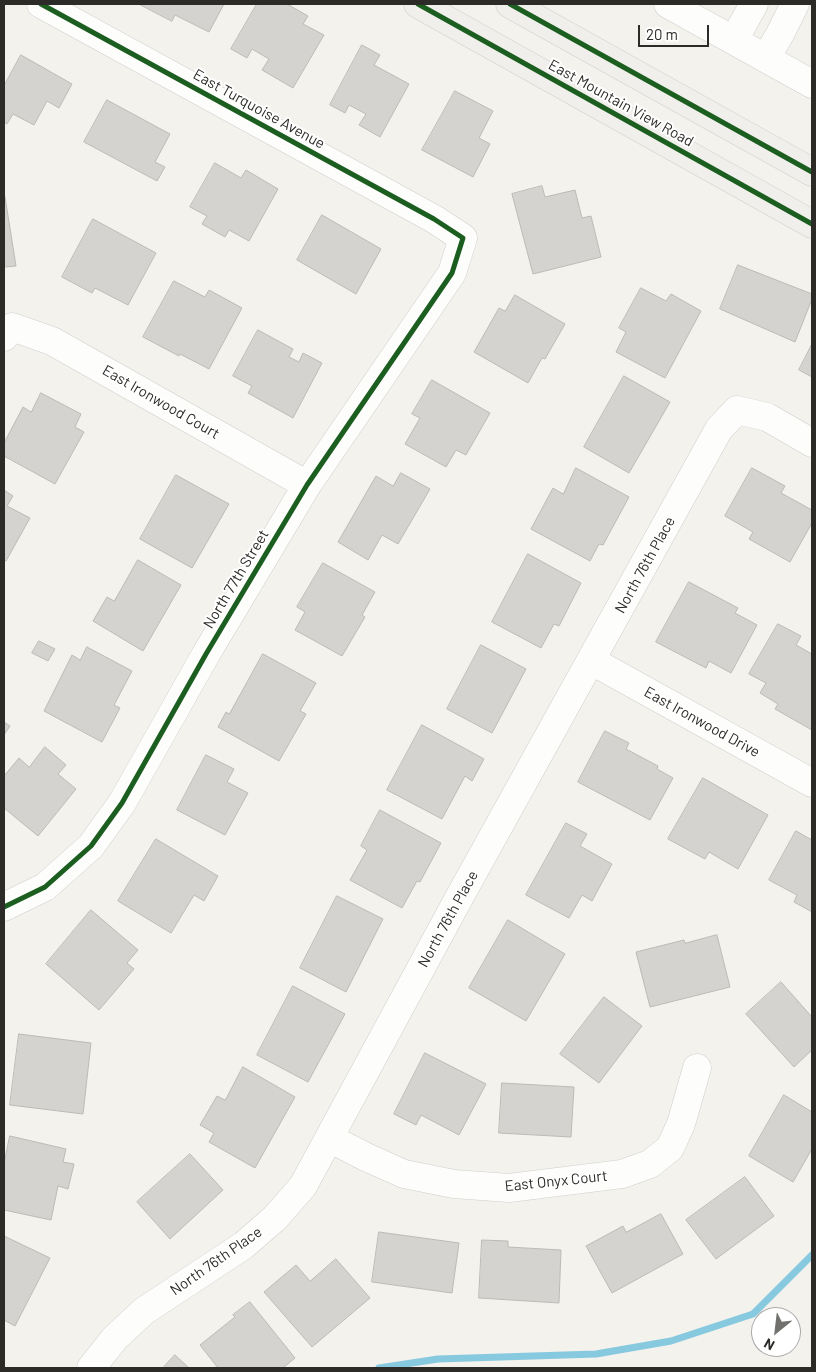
<!DOCTYPE html>
<style>
body{margin:0}
#map{position:relative;width:816px;height:1372px;overflow:hidden;background:#f4f2ed;font-family:Barlow,sans-serif}
canvas{display:block}
.frame{position:absolute;inset:0;border:5px solid #2d2b28;pointer-events:none}
.north{position:absolute;left:751px;top:1307px;width:50px;height:50px;box-sizing:border-box;background:#fff;border:1px solid #abaaa9;border-radius:50%;rotate:209deg;font-size:14px;font-weight:700;line-height:20px;text-align:center;color:#2d2b28}
.north::after{content:'';display:block;margin:auto;width:18px;height:22px;background:#73716d;clip-path:polygon(50% 0,100% 100%,50% 72%,0 100%)}
.scale{position:absolute;left:638px;top:25px;width:71px;height:22px;box-sizing:border-box;border:2px solid #2d2b28;border-top:0;padding-left:6px;font-size:15px;line-height:18px;white-space:nowrap;color:#2d2b28;-webkit-text-stroke:4px #fff;paint-order:stroke}
</style>
<div id="map">
<canvas width="816" height="1372"></canvas>
<div class="frame"></div>
<div class="north">N</div>
<div class="scale">20 m</div>
</div>
<script>
const g = document.querySelector('canvas').getContext('2d');
g.lineJoin = 'round';
function trace(path, color, width, dash) {
  g.strokeStyle = color;
  g.lineWidth = width;
  g.lineCap = dash ? 'butt' : 'round';
  g.setLineDash(dash || []);
  g.stroke(path);
}
function paint(path, color) {
  g.fillStyle = color;
  g.fill(path, 'evenodd');
}
function drawText(font, color, halo, rows, align = 'center') {
  g.font = font + ' Barlow,sans-serif';
  g.lineWidth = 4;
  g.setLineDash([]);
  g.textBaseline = 'middle';
  g.strokeStyle = halo;
  g.fillStyle = color;
  for (const [text, x, y, turn = 0] of rows) {
    g.save();
    g.translate(x, y);
    g.rotate((+turn || 0) * Math.PI / 180);
    g.textAlign = isNaN(turn) ? turn : align;
    if (halo) g.strokeText(text, 0, 0);
    g.fillText(text, 0, 0);
    g.restore();
  }
}
trace(new Path2D(`
 M379,1368L438,1359L596,1354L671,1341L753,1314L812,1255`), '#87c9df', 7);
const building = new Path2D(`
 M139,4H224L209,32L175,15L172,21Z
 M257,4H287L308,16L303,24L324,35L293,88L262,70L269,59L252,49L247,58L231,49Z
 M362,45L380,55L374,65L409,84L380,137L359,125L366,114L349,105L345,113L330,105Z
 M21,55L72,84L59,108L47,101L34,125L13,114L7,124L4,122V86Z
 M455,91L493,111L479,138L490,144L473,177L422,150Z
 M107,100L170,134L155,162L165,167L157,181L84,142Z
 M215,163L241,178L246,170L278,189L249,241L229,230L225,237L202,224L207,216L190,207Z
 M542,186L545,197L575,190L582,218L591,216L601,257L533,274L512,194Z
 M5,197L16,266L4,267V198Z
 M322,215L381,249L356,294L297,260Z
 M93,219L156,253L128,305L95,288L92,293L62,277Z
 M738,265L812,294V299L795,342L720,309Z
 M174,281L205,297L209,290L242,308L209,369L180,354L179,356L143,337Z
 M641,288L666,301L671,294L701,311L665,378L616,352L626,332L619,328Z
 M515,295L565,324L545,359L542,358L528,383L474,352L499,308L505,311Z
 M258,330L293,349L289,357L299,362L303,353L322,363L293,418L248,393L252,386L233,376Z
 M812,344V377L799,370Z
 M624,376L670,402L629,473L584,447Z
 M432,380L490,413L466,455L456,450L446,467L405,444L420,418L412,414Z
 M41,393L81,414L75,427L84,432L55,484L4,456V443L23,407L31,412Z
 M576,468L629,497L603,545L599,544L590,561L531,529L553,488L563,494Z
 M752,468L785,486L781,493L812,510V523L790,562L749,539L753,532L725,516Z
 M401,473L430,489L398,544L382,535L368,560L338,542L376,476L393,486Z
 M176,475L229,504L192,568L140,539Z
 M4,490L13,496L7,506L30,518L6,561L4,560Z
 M528,554L581,583L559,626L554,624L541,648L492,622Z
 M138,560L181,585L143,651L93,621L107,597L114,601Z
 M323,563L375,592L362,615L365,617L342,656L295,630L305,612L297,607Z
 M689,582L738,608L735,613L757,625L731,673L709,661L706,668L656,642Z
 M778,624L801,636L796,645L812,654V730L775,709L778,704L760,693L766,683L749,674Z
 M39,641L55,649L48,661L32,653Z
 M481,645L526,669L492,733L447,709Z
 M87,647L132,671L114,705L120,708L102,742L44,711L72,655L80,660Z
 M263,654L316,683L300,711L306,714L279,761L218,727L226,712L229,714Z
 M4,722L10,726L4,735Z
 M422,725L484,759L472,781L465,776L442,819L387,790Z
 M605,731L629,743L626,749L658,766L657,769L673,778L650,820L578,782Z
 M45,747L66,765L58,774L76,789L38,836L4,808V776L19,758L29,767Z
 M206,755L234,769L227,782L248,793L225,835L177,810Z
 M703,778L768,815L738,869L709,852L705,859L668,839Z
 M380,810L441,843L420,882L417,881L402,908L350,880L367,850L361,846Z
 M566,823L587,834L580,846L612,864L592,901L582,895L569,918L526,895Z
 M796,831L812,840V912L794,902L797,895L769,880Z
 M156,839L218,876L204,901L194,895L171,933L118,901Z
 M337,896L383,919L346,992L300,968Z
 M91,910L138,950L127,963L134,969L99,1010L46,964Z
 M508,920L565,954L526,1021L469,988Z
 M717,935L730,987L650,1007L636,952L684,940L685,943Z
 M781,982L812,1017V1050L794,1067L746,1014Z
 M293,986L345,1014L308,1082L257,1055Z
 M604,997L642,1026L599,1083L560,1054Z
 M19,1034L91,1043L83,1114L10,1105Z
 M425,1053L486,1084L459,1135L421,1115L416,1125L394,1114Z
 M243,1067L295,1097L255,1168L209,1142L214,1133L200,1125L217,1096L225,1100Z
 M502,1083L574,1087L571,1137L499,1133Z
 M784,1095L812,1112V1149L793,1182L749,1156Z
 M10,1136L66,1149L63,1162L74,1164L68,1189L58,1186L51,1220L4,1210V1164Z
 M190,1154L223,1190L170,1239L137,1202Z
 M745,1177L774,1216L716,1259L686,1220Z
 M661,1214L683,1254L612,1293L586,1246L623,1226L626,1232Z
 M379,1232L459,1243L452,1293L372,1282Z
 M4,1236L50,1258L15,1326L4,1320Z
 M482,1240L508,1241V1247L561,1250L559,1303L479,1298Z
 M336,1259L370,1298L312,1347L264,1292L296,1265L310,1281Z
 M250,1302L295,1358L283,1368H218L200,1345L235,1317L233,1315Z
 M175,1355L189,1368H163Z`);
paint(building, '#d5d3cf');
trace(building, '#bcbab7', 1);
const street = new Path2D(`
 M668,4L812,84
 M734,40L754,4
 M766,58L780,34L795,4
 M4,337L12,327L52,341L307,485
 M592,661L812,783
 M4,907L45,887L91,846L122,803L206,654L307,485L452,273L463,238L434,219L41,4
 M329,1138L366,1157L404,1174L454,1184L509,1188L622,1174L650,1164L670,1148L681,1124L697,1068
 M91,1368L115,1338L144,1311L244,1245L275,1218L303,1186L460,896L719,429L737,410L767,417L812,443`);
const secondary = new Path2D(`
 M418,4L812,224
 M510,4L812,172`);
trace(street, '#d0cecb', 29);
trace(secondary, '#d0cecb', 29);
trace(street, '#fdfdfc', 28);
trace(secondary, '#f1efeb', 28);
trace(new Path2D(`
 M418,4L812,224
 M510,4L812,172
 M4,907L45,887L91,846L122,803L206,654L307,485L452,273L463,238L434,219L41,4`), '#1b5e20', 5);
drawText('15px', '#2d2b28', '#fff', [
 ["East Mountain View Road",621,103,29],
 ["East Turquoise Avenue",259,109,29],
 ["East Ironwood Court",161,402,30],
 ["North 76th Place",645,565,-61],
 ["North 77th Street",236,579,-59],
 ["East Ironwood Drive",702,722,29],
 ["North 76th Place",448,919,-61],
 ["East Onyx Court",556,1181,-6],
 ["North 76th Place",216,1261,-35]
]);
</script>
